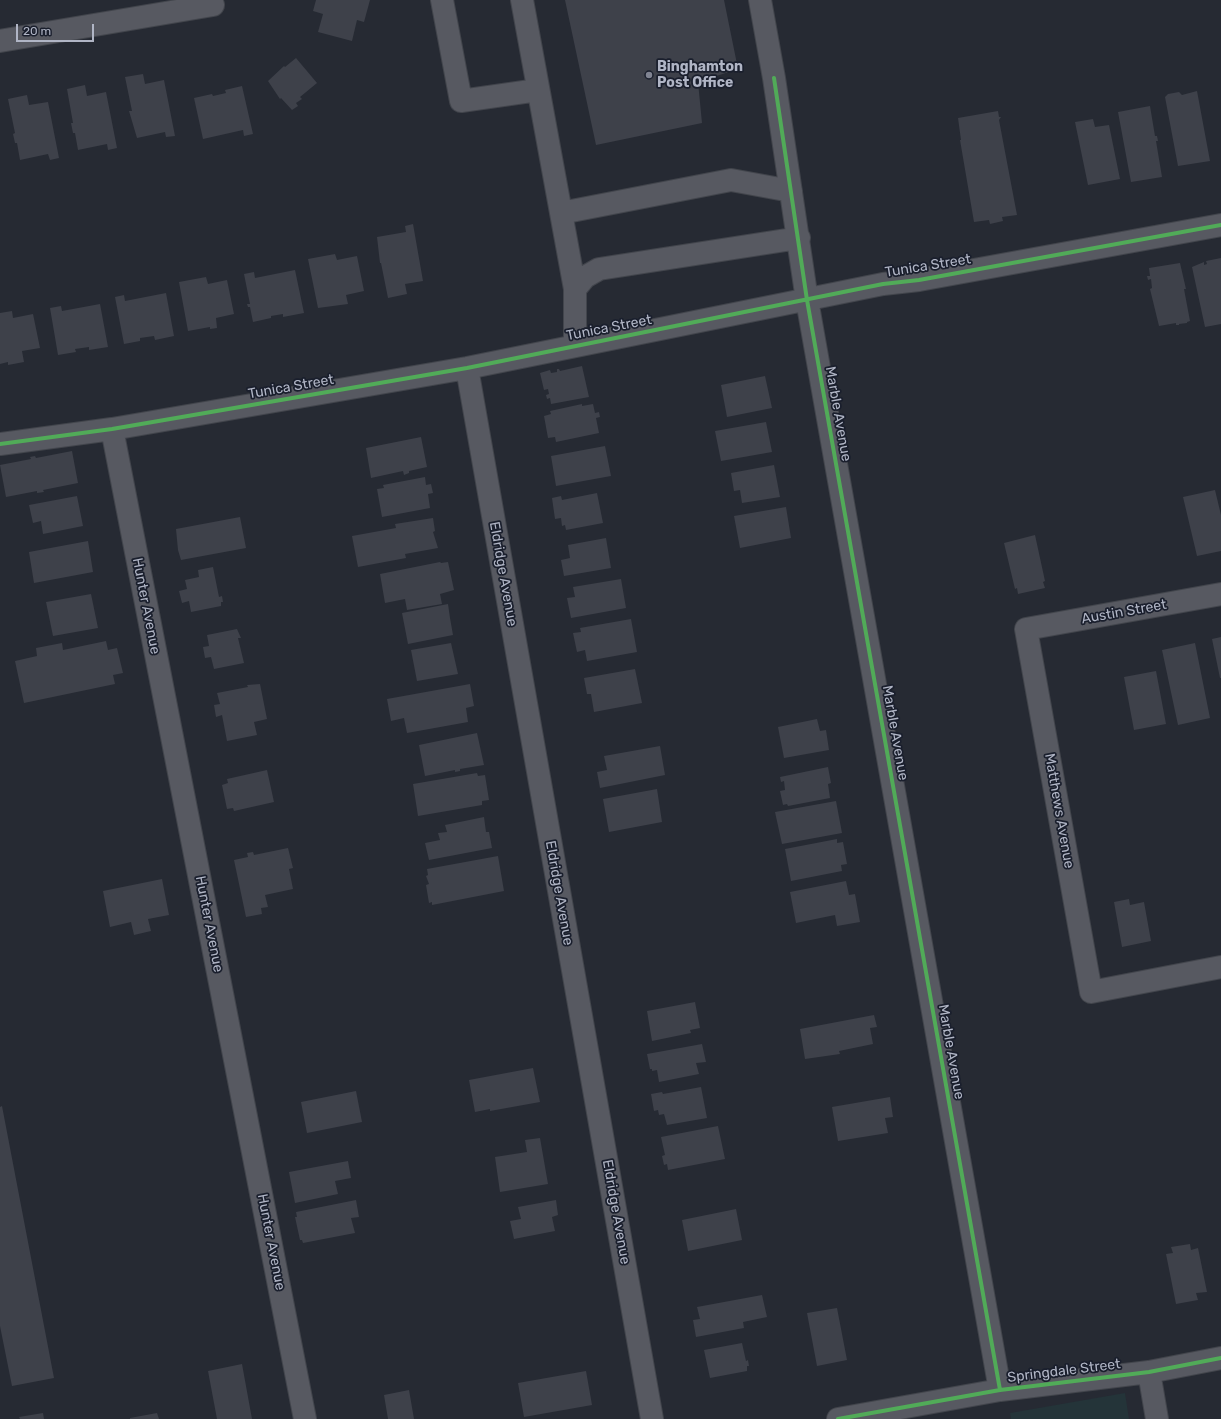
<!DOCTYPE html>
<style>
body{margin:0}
#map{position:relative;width:1221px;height:1419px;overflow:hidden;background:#262a33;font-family:Rubik,sans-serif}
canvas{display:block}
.scale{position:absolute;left:16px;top:24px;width:78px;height:18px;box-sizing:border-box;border:2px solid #b0b5c5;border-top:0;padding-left:5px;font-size:12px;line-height:14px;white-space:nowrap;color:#b0b5c5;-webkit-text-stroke:3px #1a1f2d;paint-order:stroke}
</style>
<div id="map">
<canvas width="1221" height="1419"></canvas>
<div class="scale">20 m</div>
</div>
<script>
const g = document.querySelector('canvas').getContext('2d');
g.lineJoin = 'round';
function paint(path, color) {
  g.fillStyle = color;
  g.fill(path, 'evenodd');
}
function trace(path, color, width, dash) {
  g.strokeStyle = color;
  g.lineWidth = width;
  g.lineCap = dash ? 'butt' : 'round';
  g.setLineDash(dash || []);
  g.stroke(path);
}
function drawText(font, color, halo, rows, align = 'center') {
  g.font = font + ' Rubik,sans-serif';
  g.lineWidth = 3.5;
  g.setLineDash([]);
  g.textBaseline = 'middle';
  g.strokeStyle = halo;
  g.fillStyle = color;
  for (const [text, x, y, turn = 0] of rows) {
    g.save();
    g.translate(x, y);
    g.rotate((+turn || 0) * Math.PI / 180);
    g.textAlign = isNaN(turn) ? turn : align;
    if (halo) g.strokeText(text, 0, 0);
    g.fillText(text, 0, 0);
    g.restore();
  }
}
paint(new Path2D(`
 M1125,1393L1129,1419H1011L1010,1413Z`), '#243439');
paint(new Path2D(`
 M316,0H370L364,22L357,20L352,41L318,32L323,14L313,11Z
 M565,0H724L738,69L698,82L702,123L596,145Z
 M296,58L317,83L300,97L302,99L296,103L298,106L292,110L281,98L280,99L268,81L284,66L285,67Z
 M143,74L145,84L164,80L175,136L166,137L165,132L137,138L129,111H132L125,77Z
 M85,85L87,96L106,92L117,148L108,150L107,144L78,150L75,133H73L71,123H73L67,89Z
 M242,86L253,134L244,136L243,130L203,139L194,98L212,94L213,96L226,93L225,90Z
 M1197,91L1210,161L1178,166L1165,97L1168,94L1179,92L1182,95Z
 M27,95L29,105L48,102L59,158L50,160L48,154L20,160L17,143H15L13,134L15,133L8,99Z
 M1150,106L1155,136H1157L1158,141H1156L1162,177L1131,182L1118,112Z
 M998,111L999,117H1001L999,120L1017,215L1002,217L1003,221L990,224L989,220L974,222L960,140H961L958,118Z
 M1093,119L1095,127L1109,125L1120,179L1088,185L1075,122Z
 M413,224L423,281L405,284L407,294L388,298L381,263H380L377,237L406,232L405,226Z
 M335,254L337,260L357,256L364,291L346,295L348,304L318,308L308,259Z
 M1221,258V324L1205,327L1192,267L1204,262V265L1207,264L1206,261Z
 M1180,263L1186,289H1184L1190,321L1187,322V323L1179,324V325H1176V323L1159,326L1150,289L1152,288L1151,279L1148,280L1147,276H1150L1149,268Z
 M295,270L304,313L283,317V314L271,316V318L253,322L250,307H248L247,304H250L244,274L254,272L255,278Z
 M206,277L208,284L227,280L234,314L216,318L217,328L210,329V327L188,331L179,282Z
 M166,293L174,336L155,340L154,336L140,338V341L124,344L115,297L124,295L125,301Z
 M100,304L108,347L89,350V347L75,349L76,352L58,355L50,308L61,306L62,311Z
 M12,311L13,318L33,314L40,348L22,351L24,362L8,365V362L0,364V313Z
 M582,366L589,397L551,404L550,398L547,399L546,395L549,394L548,389L544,390L540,373L550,370L551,373L557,372V369H559L560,371Z
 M765,376L772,408L727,417L721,385Z
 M582,404V406L593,404L595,413L599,412L600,417L596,418L599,433L556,442L555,437L548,438L544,416L551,414L550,411Z
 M766,422L772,452L721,461L715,431Z
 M421,437L427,467L409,471V473L404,475L403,471L371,478L366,448Z
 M605,446L611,476L556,486L551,456Z
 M72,451L78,483L43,490L44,492L37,493V491L6,497L0,465L31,459L30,457L35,456L36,458Z
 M774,465L780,497L742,503L740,490L734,491L731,473Z
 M425,477L426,485L431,484L433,493L428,494L430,508L382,517L377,489L384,488L383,485Z
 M1215,490L1221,515V551L1197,556L1183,497Z
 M597,493L603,523L566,530L565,525L562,526L561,518L555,519L552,498L561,496L562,500Z
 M77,496L83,526L43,534L41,521L33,523L29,505Z
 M786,507L791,538L740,548L734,516Z
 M240,517L246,548L181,560L178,550L176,529Z
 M433,518L435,531L433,532L438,548L405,554L406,558L358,567L352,536L396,528L395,524Z
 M1035,535L1045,581L1043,582L1045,588L1018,594L1017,588L1015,589L1004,543Z
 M606,538L611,568L564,576L561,560L570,558L568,545Z
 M88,541L93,572L34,583L29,552Z
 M440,562L441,563L448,562L454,590L440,594L442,604L407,610L405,599L385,603L380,574Z
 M213,567L219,597L222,596L223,602H221V606L191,612L189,601L182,603L179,591L187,589L185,580L199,577L198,570Z
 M621,579L626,608L571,618L567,598L575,597L573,587Z
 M91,594L98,628L53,636L46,602Z
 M448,604L450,618H448H450L453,635L408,644L402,613Z
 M631,619L637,652L587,661L585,650L577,652L573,633L581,632L580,628Z
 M237,629L241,638H238L244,663L214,669L211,657L205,658L203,647L209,646L207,635Z
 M1221,637V678H1220L1212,639Z
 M106,641L108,650L117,648L123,673L113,675L115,684L24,703L15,661L37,656L36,648L62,643L63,650Z
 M451,643L458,674L417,681L411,650Z
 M1195,643L1210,718L1178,725L1162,650Z
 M635,669L642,703L594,712L591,694H587L584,678Z
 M1156,671L1166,724L1134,730L1124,677Z
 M260,684L267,719L254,722L257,735L227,741L222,715L216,717L214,705L220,704L217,693L248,687L247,685Z
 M470,684L474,706L466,708L468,722L407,733L404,718L391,721L387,699Z
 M817,719L820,731L826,730L829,750L784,758L778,727Z
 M477,733L484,765L460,769V771L455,772V770L425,776L419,745Z
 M660,746L665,775L600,788L597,772L607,770L604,756Z
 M828,767L831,783L828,784L830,798L788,806L787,804L783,805L780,791L785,790L784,781L781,782L780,777Z
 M267,770L274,802L234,811L233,808L227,809L222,785L228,783L227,779Z
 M477,773L478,776L485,775L489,800L482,801V805L418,816L413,784Z
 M657,789L662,822L609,832L603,799Z
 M836,801L842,833L782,844L775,812Z
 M484,817L486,832H489L492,848L429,860L425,843L440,840L438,833L447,832L445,825Z
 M837,839V843L843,842L847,864L841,865L842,871L791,881L785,849Z
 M288,848L293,868L289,869L293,889L265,895L268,907L261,908L262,914L246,917L234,860L248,857L247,853L253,852L254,855Z
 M498,856L504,891L432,905V902L429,903L426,885L429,884L426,876L428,875L427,869Z
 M162,879L169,915L148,919L151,931L134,935L131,922L110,927L103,891Z
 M846,881L849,895L855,894L860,922L837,926L835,915L796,923L790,892Z
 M1129,899L1130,905L1144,902L1151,941L1122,947L1114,902Z
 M695,1002L700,1028L690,1030L691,1033L652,1041L647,1011Z
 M874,1015L877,1027L870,1028L873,1044L839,1051L840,1054L805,1059L800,1029Z
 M702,1044L706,1062L696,1063L699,1074L659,1082L657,1070L652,1071V1069H650L647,1054Z
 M533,1068L540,1102L490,1111V1109L475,1112L469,1080Z
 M701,1087L707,1118L667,1125L664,1114L659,1115L658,1110L654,1111L651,1094L662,1092L663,1094Z
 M356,1091L362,1122L307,1133L301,1102Z
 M890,1097L893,1117L885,1118L888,1133L838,1141L832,1107Z
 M2,1106L54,1378L12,1386L0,1326V1107Z
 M718,1126L725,1159L668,1170L667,1164L664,1165L662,1156L665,1155L661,1137Z
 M540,1138L548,1184L500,1192L495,1157L527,1152L525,1140Z
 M348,1161L351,1178L335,1181L338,1194L295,1203L289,1172Z
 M356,1200L359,1217L351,1218L355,1233L303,1243L302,1240H300L295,1217H297L296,1212Z
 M556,1200L558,1215L552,1217L555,1231L514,1239L510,1221L521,1219L518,1207Z
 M736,1209L742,1240L688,1251L682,1220Z
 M1190,1244L1191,1250L1198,1248L1207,1292L1196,1293L1198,1300L1176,1304L1166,1254L1173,1253L1171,1247Z
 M762,1295L767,1317L743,1322L744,1328L696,1337L693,1320L700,1319L697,1307Z
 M837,1308L847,1360L817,1366L807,1313Z
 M742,1343L746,1361L748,1360L749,1366H747V1371L710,1378L704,1350Z
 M242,1364L252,1419H217L208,1371Z
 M586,1371L592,1405L524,1417L518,1383Z
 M409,1390L414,1419H388L384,1395Z
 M43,1413L44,1419H20L19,1417Z
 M157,1413L159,1419H130V1418Z`), '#3e414a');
const minor = new Path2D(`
 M442,0L461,101L538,90
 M522,0L575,289
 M760,0L774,78L807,300L1000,1390
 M0,41L213,5
 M561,213L731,180L791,191
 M575,346V289L585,277L599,269L799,238
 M467,368L652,1419
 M112,429L305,1419
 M0,444L112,429L467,368L883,284L919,280L1221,225
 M1221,594L1026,629L1091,992L1221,967
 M1149,1372L1157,1419
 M838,1419L1000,1390L1149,1372L1221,1358`);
trace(minor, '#42454c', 24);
trace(minor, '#575961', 22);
trace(new Path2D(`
 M774,78L807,300L1000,1390
 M0,444L112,429L467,368L883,284L919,280L1221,225
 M838,1419L1000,1390L1149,1372L1221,1358`), '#51ab58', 4);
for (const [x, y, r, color] of [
 [649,75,4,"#808492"]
]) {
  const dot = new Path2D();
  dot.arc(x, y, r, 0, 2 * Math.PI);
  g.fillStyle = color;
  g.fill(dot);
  trace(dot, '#1a1f2d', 1.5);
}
drawText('bold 14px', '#b0b5c5', '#1a1f2d', [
 ["Binghamton",657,67],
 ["Post Office",657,83]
], 'left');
drawText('14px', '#b0b5c5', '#1a1f2d', [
 ["Tunica Street",928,266,-9],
 ["Tunica Street",609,328,-11],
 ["Tunica Street",291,387,-10],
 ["Marble Avenue",838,414,80],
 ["Eldridge Avenue",503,574,80],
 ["Hunter Avenue",146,606,79],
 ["Austin Street",1124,612,-10],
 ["Marble Avenue",895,733,80],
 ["Matthews Avenue",1059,811,80],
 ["Eldridge Avenue",559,893,80],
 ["Hunter Avenue",209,924,79],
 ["Marble Avenue",951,1052,80],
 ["Eldridge Avenue",616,1212,80],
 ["Hunter Avenue",271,1242,79],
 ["Springdale Street",1064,1371,-7]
]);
</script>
